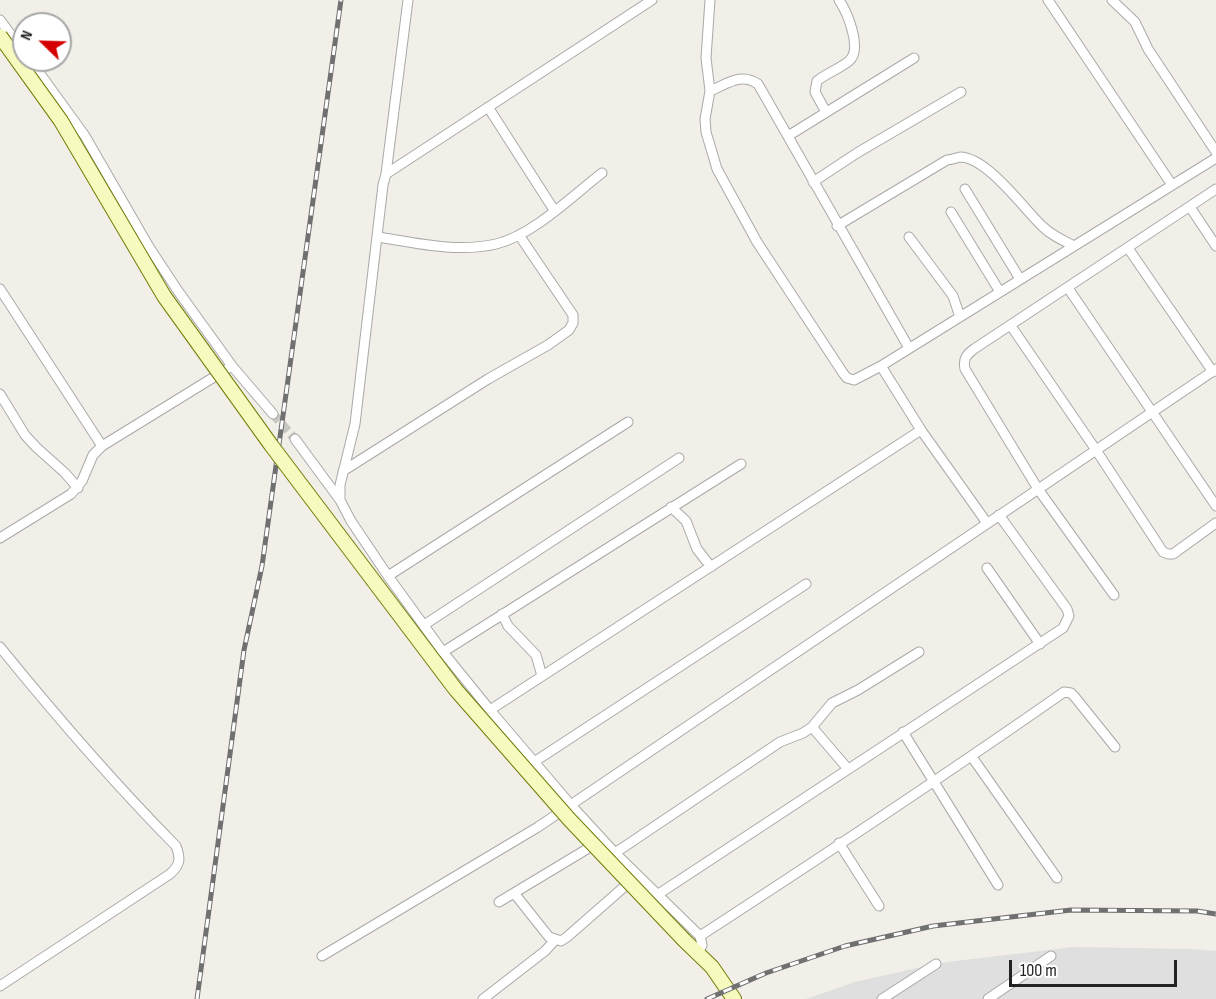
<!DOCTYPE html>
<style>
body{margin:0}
#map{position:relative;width:1216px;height:999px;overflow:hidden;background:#f2efe9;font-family:"Sofia Sans Condensed",sans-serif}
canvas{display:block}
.north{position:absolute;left:12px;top:12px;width:60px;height:60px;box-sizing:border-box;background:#fff;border:2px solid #a7a7a7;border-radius:50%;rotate:293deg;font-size:16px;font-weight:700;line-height:24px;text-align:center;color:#222}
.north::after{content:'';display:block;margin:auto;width:21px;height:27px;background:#d40000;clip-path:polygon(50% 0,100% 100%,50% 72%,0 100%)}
.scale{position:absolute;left:1009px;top:960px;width:168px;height:27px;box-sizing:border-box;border:3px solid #222;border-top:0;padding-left:8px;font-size:18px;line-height:21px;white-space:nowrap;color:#222;-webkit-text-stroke:4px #fff;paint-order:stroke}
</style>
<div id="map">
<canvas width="1216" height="999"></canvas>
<div class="north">N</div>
<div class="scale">100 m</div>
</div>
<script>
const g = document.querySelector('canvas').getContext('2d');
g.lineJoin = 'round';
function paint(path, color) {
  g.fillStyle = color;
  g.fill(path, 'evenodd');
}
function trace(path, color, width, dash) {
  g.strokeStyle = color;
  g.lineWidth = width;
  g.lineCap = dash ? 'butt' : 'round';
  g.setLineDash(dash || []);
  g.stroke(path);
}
paint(new Path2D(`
 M1073,947L1194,949L1216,951V999H806L855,982L939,963Z`), '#e0dfdf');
trace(new Path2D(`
 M273,414L295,439`), '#c8c6c1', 9, [9, 4.5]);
const street = new Path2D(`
 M408,0L386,174L383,185L355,424L340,485V500L351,521L388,576L443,652L490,710L570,804L615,853L700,936L702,945L698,954
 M710,0L706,58L710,91L705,119L706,132L717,169L757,242L843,373L847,378L854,380L881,366L1216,158
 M1048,0L1172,185
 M1112,0L1135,22L1148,49L1216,152
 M0,20L24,52
 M30,60L85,136L149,247L178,291L232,366L273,414
 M710,91C727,84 741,72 758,84L909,348
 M488,107L554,210
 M826,112L815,92L817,81C827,73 839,69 849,61C863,49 847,12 839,0
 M788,136L914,58
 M386,174L652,0
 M813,182L857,153L961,92
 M965,189L1020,279
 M1190,207L1216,246
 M951,212L1000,292
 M837,226L947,160C951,160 956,158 960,157C987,157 1024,209 1042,226C1051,235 1062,240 1074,246
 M378,237C416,243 457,253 496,244C533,235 572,196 602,173
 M909,237L953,296L960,317
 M1128,248L1213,372
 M1068,288L1216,506
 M0,289L102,446
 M1011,326L1096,450L1163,552L1168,554H1173L1216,523
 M881,366L921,430L987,523
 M0,394L25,435L36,447L65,473L78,488
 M295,439L340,500
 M343,471L488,379L548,345L569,330L573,323V315L519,235
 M671,507L686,521L697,549L711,567
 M0,538L71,494L82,481L93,455L102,446L232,366
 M987,568L1040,644
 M388,576L628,422
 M1114,595L1038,489L965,369C963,359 966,355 974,349L1216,189
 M502,614L508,626L536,655L542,676
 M424,625L679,458
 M0,647C56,716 114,783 176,846C181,859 180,865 170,874L0,986
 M443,652L741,464
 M490,710L921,430
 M812,727L848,769
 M903,732L998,885
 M972,757L1057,878
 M534,762L806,584
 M839,843L879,906
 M615,853L780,742L803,733L812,727L832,703L858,690L919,652
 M514,893L549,937L561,941L567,937L632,880
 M657,895L1063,628L1069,616L1067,609L999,515
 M499,902L597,843
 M700,936C823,856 944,776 1064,692L1071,693L1074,696L1115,747
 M322,956L538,827L1216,369
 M483,999L545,951L555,940
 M882,999L936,964
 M988,999L1051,956`);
const secondary = new Path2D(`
 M684,940L712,967L734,999`);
trace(street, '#a9a9a9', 11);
trace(secondary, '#707d05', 16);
trace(street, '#fff', 9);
trace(secondary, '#f7fabf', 14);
const rail = new Path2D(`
 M197,999L244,650L262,566L341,0
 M707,999L766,973L845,946L933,926L1071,910L1197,911L1216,914`);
trace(rail, '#707070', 5);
trace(rail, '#fff', 3, [9]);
const secondaryBridge = new Path2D(`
 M0,36L61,121L164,296L271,445L456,690L569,819L684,940`);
trace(secondaryBridge, '#707d05', 16, []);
trace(secondaryBridge, '#f7fabf', 14);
</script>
